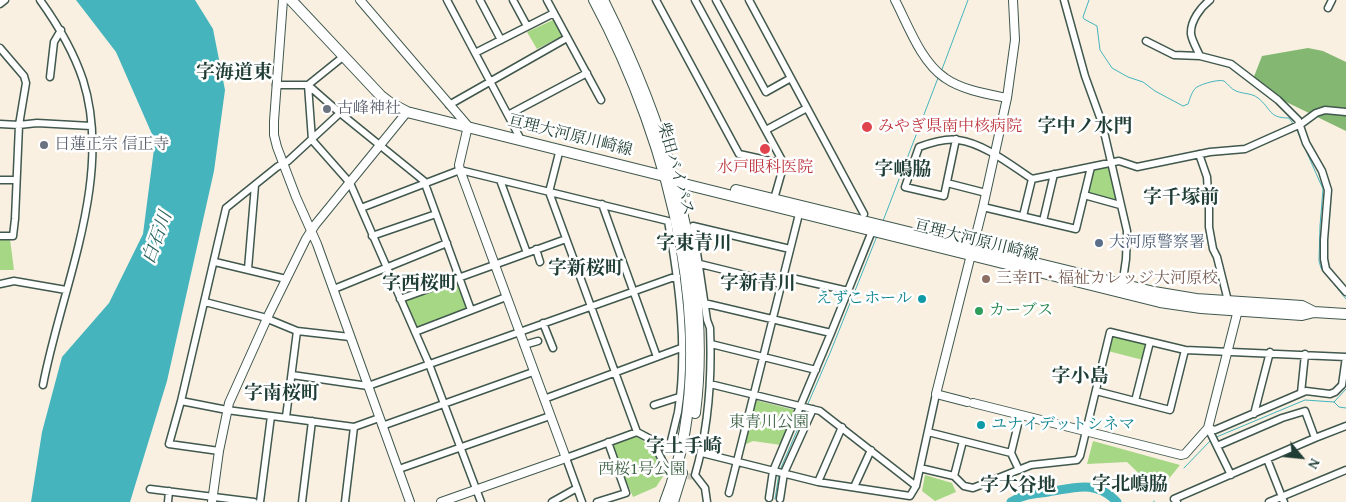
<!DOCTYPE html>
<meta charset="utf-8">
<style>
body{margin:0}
#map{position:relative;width:1346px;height:502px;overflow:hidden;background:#f9f0e2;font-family:"Gentium Book Plus",serif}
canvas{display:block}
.north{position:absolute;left:1276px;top:432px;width:50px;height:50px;-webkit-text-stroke:4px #fff;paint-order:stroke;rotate:118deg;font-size:14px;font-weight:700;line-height:20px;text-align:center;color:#1f3d34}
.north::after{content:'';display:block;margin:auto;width:18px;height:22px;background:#1f3d34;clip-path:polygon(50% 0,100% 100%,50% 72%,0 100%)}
</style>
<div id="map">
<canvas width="1346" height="502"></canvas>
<div class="north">N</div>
</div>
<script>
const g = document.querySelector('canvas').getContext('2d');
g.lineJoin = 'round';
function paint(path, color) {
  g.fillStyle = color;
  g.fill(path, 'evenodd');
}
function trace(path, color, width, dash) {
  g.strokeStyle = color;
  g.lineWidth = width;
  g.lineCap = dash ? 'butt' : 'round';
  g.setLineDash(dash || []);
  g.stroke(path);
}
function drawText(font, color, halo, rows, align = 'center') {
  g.font = font + ' "Gentium Book Plus","Noto Serif JP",serif';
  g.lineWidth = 5;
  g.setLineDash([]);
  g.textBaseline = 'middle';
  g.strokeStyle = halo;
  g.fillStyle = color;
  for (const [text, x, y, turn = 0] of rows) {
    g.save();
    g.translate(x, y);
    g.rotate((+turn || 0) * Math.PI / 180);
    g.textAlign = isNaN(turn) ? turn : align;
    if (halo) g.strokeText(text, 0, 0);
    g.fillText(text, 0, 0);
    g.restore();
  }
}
paint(new Path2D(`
 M553,20L562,36L537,49L527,32Z
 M1110,166L1117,198L1116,201L1090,195L1087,192L1092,171Z
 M0,238L10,239L14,270H0Z
 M459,281L468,310L418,328L405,300Z
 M1114,336L1144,343L1146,346L1143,360L1108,351L1112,337Z
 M755,400L795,410L781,445L753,441L744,445Z
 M637,436L651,447L664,475L656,487L633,497L612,447L613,443Z
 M1093,441L1180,465L1158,492L1127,462L1087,464Z
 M925,475L952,483L956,492L935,501L922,491Z`), '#a6d785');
paint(new Path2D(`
 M1308,48L1323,51L1346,62V131L1278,98L1253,79L1262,56Z`), '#84b872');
paint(new Path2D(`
 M76,0H195L213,29L225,90L214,171L167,381L130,502H31L42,432L62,357L109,303L143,234L155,141L116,52Z`), '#45b4bd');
trace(new Path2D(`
 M1089,0L1083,17L1084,19L1097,26L1100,50L1112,68L1128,77L1143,82L1155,91L1183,106L1188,104C1190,99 1192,90 1197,87C1202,84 1218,79 1224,81C1228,84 1231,89 1236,91C1243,94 1252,93 1258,98C1272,109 1268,118 1289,118L1294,125
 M941,72L968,0
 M1296,128L1323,189L1320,226L1319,261L1321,268L1346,299
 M883,221L938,78
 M1334,402L1346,389
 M807,406L830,353L877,236
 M1214,438L1305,400L1334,402L1339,407L1346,408
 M1184,468L1211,440
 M780,470L806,410
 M775,499L779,474
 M1154,502V501`), '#45b4bd', 1);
trace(new Path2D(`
 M1011,502C1023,494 1035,494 1048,492C1074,488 1096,479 1117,502`), '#45b4bd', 9);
trace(new Path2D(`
 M679,474L692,477`), '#cdccbf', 6, [6, 3]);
const minor = new Path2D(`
 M40,0C58,25 73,50 83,80C114,178 61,289 43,385
 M447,0L519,136V139
 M480,0L501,40
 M513,0L527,26
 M547,0L601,100
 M656,0L739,154L784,164
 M695,0L784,164L774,199
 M716,0L766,92L791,78
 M749,0L864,214
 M1064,0L1085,76L1102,123L1127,231L1126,259L1122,287
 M0,4L5,0
 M1328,8L1332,0
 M1146,41L1174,55L1200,56L1231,64L1278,100L1298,120L1306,143L1322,171L1328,190L1324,240V259L1326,269L1346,292
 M0,48L24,76L26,83L19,125L15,219L13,236H0
 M475,53L554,13
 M1200,56C1197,49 1192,41 1191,34C1190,21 1201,7 1210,0
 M50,77L54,42L61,30
 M276,85H308L344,56
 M308,85L312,140L350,183L429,364L481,502
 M308,85L340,113L424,181L471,310
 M449,105L567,38
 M340,113L288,161L277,167L226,208L181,401L227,410L354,427L379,418
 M508,115L587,73
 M0,124L19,125L37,123L91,126
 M766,130L807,108
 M956,139L944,196L905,187L919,147C930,143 947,138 958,140C983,143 1011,165 1032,179L1119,161L1137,167L1210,152L1245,149L1301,124L1316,113L1325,110L1346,112
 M1199,154L1207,177L1209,208V227L1213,249L1217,257L1228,301
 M0,180H16
 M500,180L527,253
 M947,183L986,193
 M1084,195L1120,205
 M602,204L657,357
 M983,207L1076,229L1091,167
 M361,208L460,170L668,221C679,283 688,349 678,412C675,424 672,437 669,449L637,432L549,192L560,149
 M1023,216L1032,179
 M1043,221L1054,174
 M372,236L436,214
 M536,249L540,262
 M215,262L286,279
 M700,264L781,284
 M248,269L255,185
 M783,276L848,291
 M0,284L14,281L66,290
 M334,289L447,243
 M400,299L566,239
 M205,302L263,317L297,331L350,337
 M704,303L831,333
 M543,323L553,348
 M415,332L506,297
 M711,344L816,370
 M524,345L538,341
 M292,375L368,386L677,276
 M710,384L820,411L916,486
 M1096,391L1170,410L1185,350
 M1301,393L1305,354
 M544,399L681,348
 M181,401L169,444L219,451
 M1135,401L1150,342
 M654,405L679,397
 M1254,414L1270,352
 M286,417L297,331
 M382,426L533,372
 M1208,428L1231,475
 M928,432L1011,453
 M652,440L668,472
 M1217,446L1282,418L1305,411L1315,438
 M702,453L818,482L910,496L916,486L936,394
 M1267,459L1284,502
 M920,468L954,476L964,486L973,488L1031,465L1077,460L1080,456L1110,332L1185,350L1346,357L1342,385L1335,392L1330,394L1306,391L1215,430L1208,428
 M399,469L550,416
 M1019,470L1011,453L1020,416
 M954,476L963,441
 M818,482L842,427
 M854,487L871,450
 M150,489L254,502
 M729,493L800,210
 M769,498L773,471L831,333L872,231
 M780,499L784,473L813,409
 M168,502L169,491
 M260,502L271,416
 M302,502L312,421
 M345,502L354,427
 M552,502L577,488
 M582,502L566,458L637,432
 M597,502L626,493L608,442
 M707,502L705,488L695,475C709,427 712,377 710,328L707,320L693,226L790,249
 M1177,502L1174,499L1315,438L1346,426
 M1269,502L1346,470`);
const tertiary = new Path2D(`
 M283,0L274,121V135L277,147L296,197L317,244L410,502
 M360,0L468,126L459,165L460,170L566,458L441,502
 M895,0C908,25 921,62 945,78C962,90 987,94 1007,98L983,207L936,394L967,402
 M1007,98L1015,40L1013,0
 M973,403L1181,455L1185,454L1208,428L1239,306
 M212,502L219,451L229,403L269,314L306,239L315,225L407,112`);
const primary = new Path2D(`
 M291,0L381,96L390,103L407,112L664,176L676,182L1160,302L1201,308L1273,313L1302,315L1314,312L1346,314
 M736,190L1154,292L1196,299L1302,306L1314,312`);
const trunk = new Path2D(`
 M594,0C670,142 726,346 665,502
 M603,0C666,126 713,270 695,413
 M673,502L682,473`);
trace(minor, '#40584e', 9);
trace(tertiary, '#40584e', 10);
trace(primary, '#40584e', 12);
trace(trunk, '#40584e', 12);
trace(minor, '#fff', 6);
trace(tertiary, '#fff', 8);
trace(primary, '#fff', 10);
trace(trunk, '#fff', 10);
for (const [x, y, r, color] of [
 [327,109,5,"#6b7280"],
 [867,127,6,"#e0444e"],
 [44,145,5,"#6b7280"],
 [765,149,6,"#e0444e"],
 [1099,243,5,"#5c6f8a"],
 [986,279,5,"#8d6e63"],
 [922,299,5,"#0f9aa8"],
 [979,311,5,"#2e9e5b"],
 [981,425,5,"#0f9aa8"]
]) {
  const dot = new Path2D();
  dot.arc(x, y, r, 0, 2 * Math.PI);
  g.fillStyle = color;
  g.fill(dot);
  trace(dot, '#fff', 2);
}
drawText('16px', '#5b616d', '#fff', [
 ["古峰神社",337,109],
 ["日蓮正宗 信正寺",54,145]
], 'left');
drawText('16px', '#be3a42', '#fff', [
 ["みやぎ県南中核病院",878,127],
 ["水戸眼科医院",765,168,"center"]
], 'left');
drawText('16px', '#1f3d34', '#fff', [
 ["亘理大河原川崎線",570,136,14],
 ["柴田バイパス",675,169,74],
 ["亘理大河原川崎線",976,241,14]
]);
drawText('16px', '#4e5e75', '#fff', [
 ["大河原警察署",1109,243]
], 'left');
drawText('16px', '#785e54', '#fff', [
 ["三幸IT・福祉カレッジ大河原校",996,279]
], 'left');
drawText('16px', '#0d838f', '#fff', [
 ["えずこホール",912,299],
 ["ユナイデットシネマ",991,425,"left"]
], 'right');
drawText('16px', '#27864d', '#fff', [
 ["カーブス",989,311]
], 'left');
drawText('16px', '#416448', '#fff', [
 ["東青川公園",769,423],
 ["西桜1号公園",642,470]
]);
drawText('italic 18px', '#2a615d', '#fff', [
 ["白石川",158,238,-70]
]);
drawText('bold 19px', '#1f3d34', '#fff', [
 ["字海道東",234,73],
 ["字中ノ水門",1085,127],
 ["字嶋脇",903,170],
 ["字千塚前",1181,198],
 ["字東青川",694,244],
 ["字新桜町",586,269],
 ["字西桜町",420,284],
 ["字新青川",758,284],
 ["字小島",1080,377],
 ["字南桜町",282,394],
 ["字土手崎",684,447],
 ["字北嶋脇",1130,485],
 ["字大谷地",1018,486]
]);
</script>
